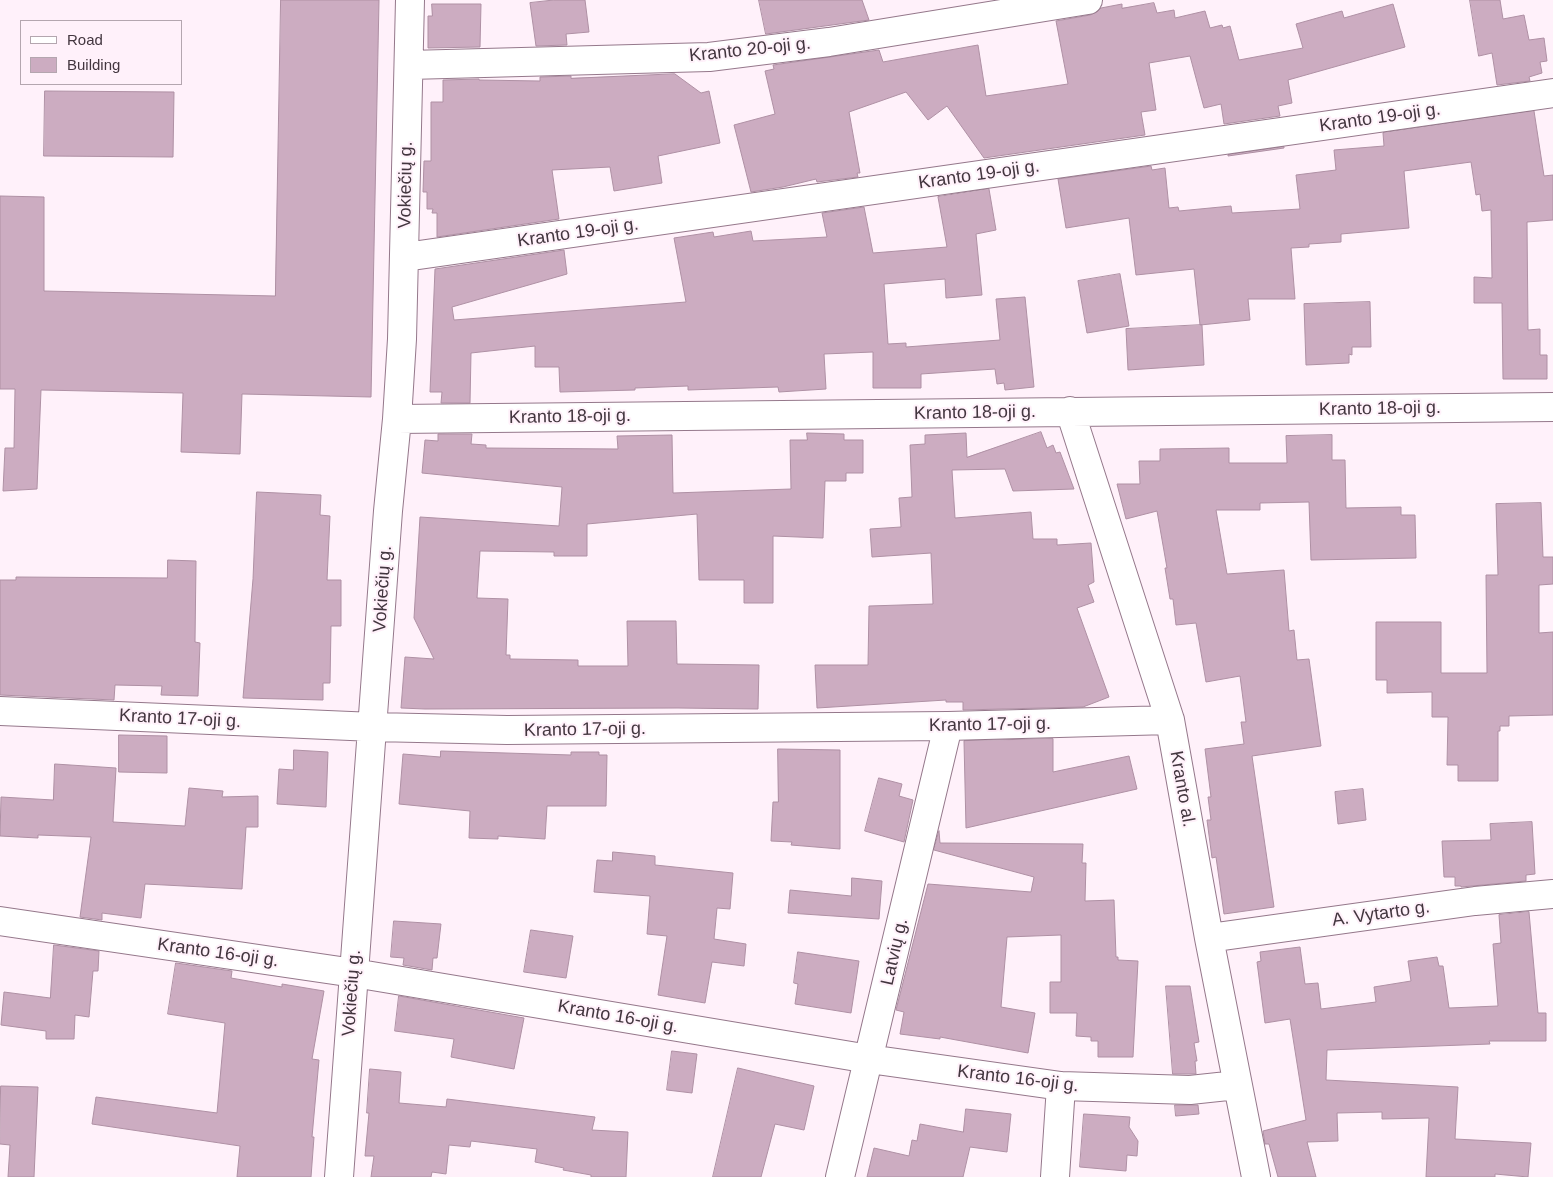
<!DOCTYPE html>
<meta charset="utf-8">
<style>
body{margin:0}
#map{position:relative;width:1553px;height:1177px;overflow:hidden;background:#fff1fa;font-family:Arial,sans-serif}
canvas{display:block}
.legend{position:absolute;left:20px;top:20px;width:162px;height:65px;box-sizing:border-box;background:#fff1fa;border:1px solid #b4a6af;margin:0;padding:6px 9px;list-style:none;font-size:15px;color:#43363f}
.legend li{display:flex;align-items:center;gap:10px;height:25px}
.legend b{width:25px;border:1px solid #b4a6af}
</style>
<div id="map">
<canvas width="1553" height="1177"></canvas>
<ul class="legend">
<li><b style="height:6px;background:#fff"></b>Road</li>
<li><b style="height:14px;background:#ccacc1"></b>Building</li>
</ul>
</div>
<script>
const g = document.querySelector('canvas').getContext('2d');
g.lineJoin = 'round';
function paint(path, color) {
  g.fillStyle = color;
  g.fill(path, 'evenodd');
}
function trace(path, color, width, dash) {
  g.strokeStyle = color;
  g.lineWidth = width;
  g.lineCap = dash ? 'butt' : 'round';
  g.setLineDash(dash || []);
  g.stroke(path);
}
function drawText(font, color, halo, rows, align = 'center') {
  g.font = font + ' Arial,sans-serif';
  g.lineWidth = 4;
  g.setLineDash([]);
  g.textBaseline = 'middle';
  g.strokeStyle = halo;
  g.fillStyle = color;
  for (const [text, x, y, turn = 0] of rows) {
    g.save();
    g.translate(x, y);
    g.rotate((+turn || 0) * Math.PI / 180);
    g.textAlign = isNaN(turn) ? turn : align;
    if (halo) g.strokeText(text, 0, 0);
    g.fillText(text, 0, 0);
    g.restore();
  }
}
const building = new Path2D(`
 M281,0H379L371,397L242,394L240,454L181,452L183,393L41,390L37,489L3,491L5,448H14L15,389H0V196L44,197V291L275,296Z
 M554,0H585L589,32L566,34L567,45L536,46L530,3Z
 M759,0H862L869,20L766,34Z
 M1470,0H1500L1503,19L1524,15L1529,40L1544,38L1547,61L1540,62L1542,73L1529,77L1530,81L1497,85L1492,53L1479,56Z
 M1154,3L1157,13L1174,10L1175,18L1205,11L1210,28L1222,25L1223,28L1230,26L1239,60L1303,48L1296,24L1342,11L1344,18L1393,4L1405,47L1288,80L1292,103L1278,106L1280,116L1224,124L1221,104L1204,108L1190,56L1149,63L1156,110L1141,112L1145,135L984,158L947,106L928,120L906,92L849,112L860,173H857L858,177L817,182L816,179L783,187L751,192L734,125L775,114L765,71L774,69L773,65L879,50L883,62L978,45L986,96L1068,84L1056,21L1090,15L1097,12L1101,8L1122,4V8Z
 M432,4H481L480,47L428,48V16H432Z
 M675,74L701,93L709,91L720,143L658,156L662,183L614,191L610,167L552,170L559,219L437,237V213H432L433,209H427V192H423L424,161H431V102H443V80L479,79V80L540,81V77L571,76V78Z
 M45,91L174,92L173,157L44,156Z
 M1534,111L1544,176L1553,175V220L1527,222L1528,330L1540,329V355H1547V379H1503L1502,303H1474V277L1492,278L1491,210L1482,211L1480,194L1476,195L1471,162L1404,171L1409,228L1341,234V242L1309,244V247L1291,248L1295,299H1248L1250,320L1200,325L1194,269L1136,275L1129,218L1066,228L1058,179L1151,166L1152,170L1165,168L1169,208L1178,207L1179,211L1231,206L1232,213L1300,209L1296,175L1336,170L1334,150L1384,146L1383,133Z
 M1284,147V148L1228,156V155Z
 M989,189L996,230L976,234L982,295L946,298L945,279L884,284L888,344L906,343V347L1000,340L996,299L1025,297L1034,387L1005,390L1004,383L997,384L995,369L921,374V388H873V352L824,354L826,389L779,392L778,387L688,390V386L635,388V390L560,392L559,367H535V346L471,353L470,403H441L442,392H430L435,269L564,250L567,274L452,307L454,320L686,302L674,238L713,232L714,237L751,231L753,241L827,237L822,213L864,207L873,253L947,247L938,197Z
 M1120,274L1129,326L1087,333L1078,281Z
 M1370,302L1371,347H1352V355L1349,354V363L1306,365L1304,304Z
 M1202,325L1204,365L1128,370L1126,329Z
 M1041,432L1047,448L1053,445L1056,453L1060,452L1074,489L1013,491L1005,469L952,470L955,518L1031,512L1033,539H1057V545L1091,543L1094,582L1088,585L1094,602L1077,608L1109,697L1083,707L963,710V702H946V700L817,708L815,665H868L869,606L933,604L931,553L872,557L870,529L901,527L899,498L912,497L910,445L925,444V435L966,433L967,457Z
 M807,433L844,434V440H863V473H846V481H825L823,538L773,536V603H744V580H699L697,514L587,524V556H554V552L480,551L477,598L508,599L506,655H510V659L578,660V666H628L627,621H676L677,664L759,665L758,709L678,708L425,709L401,708L405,657L434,659L414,618L420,517L559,526L562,487L422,473L425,440L438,441V434H472L471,444L486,445V448L618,449L617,436L672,435L673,493L791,489L790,440H807Z
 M1332,435V460H1345L1346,508L1401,507V515H1415L1416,558L1311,560L1309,502L1260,503V510H1216L1227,574L1284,570L1289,631L1294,630L1297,660L1309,659L1321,746L1252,756L1274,907L1224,914L1216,857L1212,858L1207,820H1211L1208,797H1211L1205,749L1244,744L1241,722H1246L1240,676L1206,682L1196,623L1176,625L1173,599H1170L1165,568H1167L1157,511L1126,519L1117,484H1140L1139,461H1160V449L1229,448V463H1287L1286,436Z
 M257,492L321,495L320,515L330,516L327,580H341V626H331L330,683H323V700L243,698L253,579Z
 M1541,503L1543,557H1553V584L1539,585V633L1553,632V715L1509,716V726H1500V731H1498V781H1458V765H1447L1448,717H1432V692L1387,693V680H1376V622H1441V673H1487L1486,575H1498L1496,504Z
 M168,560L196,561L195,642L200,643L198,696L161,695L162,686L115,685L114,700L0,695V580H16V577L167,578Z
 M119,735L167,736V773L119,772Z
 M1053,739V772L1129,756L1137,789L966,828L964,741Z
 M778,749L840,750V849L791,845L792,842L771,841L773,802H778Z
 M294,750L328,752L326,807L277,804L279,769L293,770Z
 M441,751L571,755V752H599V755H607L606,806H547L545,839L498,836V839L469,838L470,811L399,804L403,754L440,757Z
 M55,764L116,768L113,822L185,826L189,788L223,791L222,797L258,796V827H246L242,889L145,884L141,918L102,913V920L80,917L91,837L38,835V838L0,836L1,797L53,800Z
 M879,778L902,784L899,796L913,800L904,842L865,831Z
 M1363,789L1366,820L1338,824L1335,792Z
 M1532,822L1535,874L1526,875V881L1461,887V886H1455V877H1444L1442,841L1491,840L1490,824Z
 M939,831L940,843L1083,844L1082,863H1086L1085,901L1114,900L1116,957H1118V960L1138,961L1133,1057H1098V1041H1091V1037L1076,1036L1077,1013H1050V982H1061V935L1007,937L1001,1007L1035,1013L1028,1053L940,1037V1039L900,1034L904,1012L896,1010L928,884L1031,892L1034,877L934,850Z
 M613,852L655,856V865L733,873L730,909L717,908L714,939L746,944L744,966L712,962L705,1003L658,995L667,936L647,934L650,896L594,892L597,860L612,861Z
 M852,878L882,881L879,919L788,913L790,890L851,896Z
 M1529,912L1538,1013H1546V1041H1489L1490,1044L1327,1050L1326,1080L1458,1087L1455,1139L1531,1143L1528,1177L1495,1174V1177H1426L1429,1118L1382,1119V1112L1337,1113L1338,1141L1307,1142L1316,1177H1278L1269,1144H1265L1263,1131L1306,1120L1290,1019L1265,1023L1257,962L1261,961L1260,952L1300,947L1305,984L1318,983L1321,1009L1376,1002L1374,987L1411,981L1408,961L1437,957L1439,966H1443L1449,1008L1498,1006L1493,944L1501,943L1499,915Z
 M394,921L441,924L437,958H433L432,970L403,965L404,958L391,957Z
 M531,930L573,936L566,978L524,972Z
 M54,945L99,951L98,971H93L89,1017L75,1015L74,1039H46V1031L1,1025L4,992L50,998Z
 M798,952L859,961L851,1013L795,1004L798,984L794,983Z
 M176,963L232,971L231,978L282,987V984L324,991L312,1059L319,1060L312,1137H314L311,1177H237L240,1146L92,1124L96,1097L217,1113L225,1023L168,1014Z
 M1166,986H1190L1199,1042L1194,1043L1197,1061H1195L1196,1074H1173Z
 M399,996L524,1018L514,1069L451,1057L454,1039L395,1031Z
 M672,1051L697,1054L692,1093L667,1090Z
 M738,1068L814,1086L804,1130L775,1124L761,1177H713Z
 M370,1069L401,1072L399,1103L446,1107L447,1099L595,1117L592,1130L628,1132L626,1177H591V1175L563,1170L564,1168L535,1162L537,1149L471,1141L470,1147L449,1145L446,1174L432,1172L431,1177H371L374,1156H365L369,1113H367Z
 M1,1086L38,1087L34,1177H8L10,1145L0,1144Z
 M1175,1105H1198L1199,1114L1176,1116Z
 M966,1109L1011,1114L1007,1152L970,1147L963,1177H867L874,1148L909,1156L912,1140L917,1141L920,1124L963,1132Z
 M1084,1114L1130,1117L1129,1127L1138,1141L1137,1156L1127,1155L1126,1171L1080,1167Z`);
paint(building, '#ccacc1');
trace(building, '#af90a4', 1);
const minor = new Path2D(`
 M409,65L709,57L829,42L1088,0
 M405,257L1553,93
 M1070,411L1170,720L1209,938L1256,1177
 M397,419L1553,407
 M0,711L374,727L507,730L948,726L1170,720
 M0,921L354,973L869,1059L1061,1086L1190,1090L1237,1085
 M1209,938L1475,901L1553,894
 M339,1177L388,511L397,419L402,339L410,0
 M840,1177L948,726
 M1055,1177L1061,1086`);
trace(minor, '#95788b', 30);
trace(minor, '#fff', 28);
drawText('18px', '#43363f', '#fff1fa', [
 ["Kranto 20-oji g.",750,50,-6],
 ["Kranto 19-oji g.",1380,118,-8],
 ["Kranto 19-oji g.",979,175,-8],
 ["Vokiečių g.",406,185,-89],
 ["Kranto 19-oji g.",578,233,-8],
 ["Kranto 18-oji g.",1380,409,-1],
 ["Kranto 18-oji g.",975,413,-1],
 ["Kranto 18-oji g.",570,417,-1],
 ["Vokiečių g.",383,589,-86],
 ["Kranto 17-oji g.",180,719,3],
 ["Kranto 17-oji g.",990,725,-1],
 ["Kranto 17-oji g.",585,730,-1],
 ["Kranto al.",1182,789,80],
 ["A. Vytarto g.",1381,914,-8],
 ["Latvių g.",895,952,-77],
 ["Kranto 16-oji g.",218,953,8],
 ["Vokiečių g.",352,993,-86],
 ["Kranto 16-oji g.",618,1017,10],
 ["Kranto 16-oji g.",1018,1079,7]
]);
</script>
